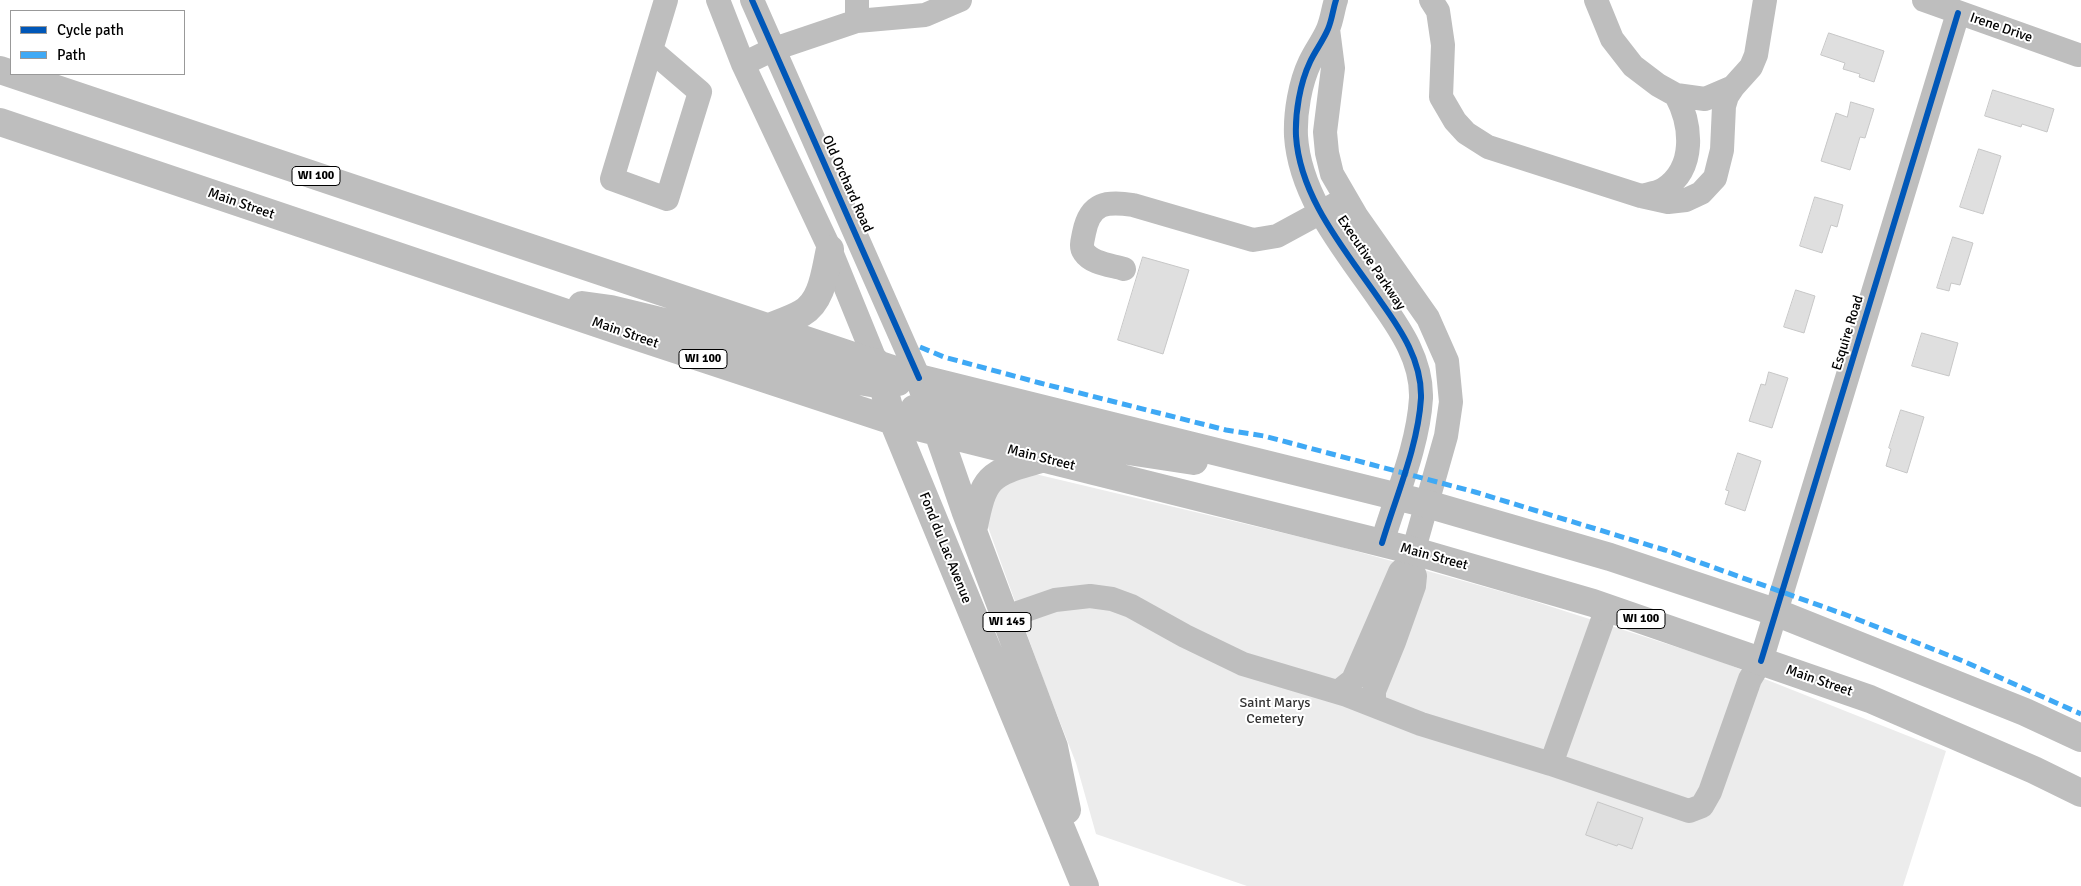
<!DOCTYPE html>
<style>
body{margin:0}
#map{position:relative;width:2081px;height:886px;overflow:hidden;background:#fff;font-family:Signika,sans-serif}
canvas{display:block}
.legend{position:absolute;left:10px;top:10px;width:175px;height:65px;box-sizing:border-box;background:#fff;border:1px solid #999;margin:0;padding:6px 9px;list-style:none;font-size:15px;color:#000}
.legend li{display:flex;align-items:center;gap:10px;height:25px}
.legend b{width:25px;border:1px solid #999}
</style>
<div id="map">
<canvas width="2081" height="886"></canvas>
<ul class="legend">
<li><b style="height:6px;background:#0057b8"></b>Cycle path</li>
<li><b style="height:6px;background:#3fa9f5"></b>Path</li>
</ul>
</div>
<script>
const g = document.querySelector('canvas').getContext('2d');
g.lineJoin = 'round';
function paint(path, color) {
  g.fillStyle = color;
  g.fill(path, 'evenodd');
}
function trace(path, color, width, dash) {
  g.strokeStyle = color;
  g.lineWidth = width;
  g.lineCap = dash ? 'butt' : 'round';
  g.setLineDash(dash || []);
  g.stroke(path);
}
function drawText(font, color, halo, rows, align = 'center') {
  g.font = font + ' Signika,sans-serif';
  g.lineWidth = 4;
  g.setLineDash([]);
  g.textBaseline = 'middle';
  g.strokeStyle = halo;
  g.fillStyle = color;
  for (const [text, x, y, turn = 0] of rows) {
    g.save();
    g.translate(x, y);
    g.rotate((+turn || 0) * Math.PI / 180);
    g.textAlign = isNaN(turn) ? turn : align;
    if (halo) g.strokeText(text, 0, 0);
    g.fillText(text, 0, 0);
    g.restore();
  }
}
paint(new Path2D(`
 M1031,473L1334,545L1521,597L1717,660L1946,751L1903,886H1247L1096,834L1076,763L1045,684L988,527L987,512L1002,482Z`), '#ececec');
const building = new Path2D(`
 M1829,33L1884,51L1874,82L1859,77L1860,74L1843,69L1845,63L1821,55Z
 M1993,90L2054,109L2047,132L2022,124L2021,127L1985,116Z
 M1851,102L1874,109L1865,138L1860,137L1850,170L1821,161L1836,113L1847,117Z
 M1979,149L2001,156L1983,214L1960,207Z
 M1815,197L1843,205L1837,227L1831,225L1822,253L1800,246Z
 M1953,237L1973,243L1960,285L1951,283L1949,291L1937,288Z
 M1143,257L1189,270L1163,354L1118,340Z
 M1796,290L1815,296L1804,333L1784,327Z
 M1922,333L1958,343L1949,376L1912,366Z
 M1769,372L1788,378L1772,428L1749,421L1761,384L1765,385Z
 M1901,410L1924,417L1907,473L1886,466L1891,449L1889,448Z
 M1738,453L1761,461L1745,511L1725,504L1729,491L1726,490Z
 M1598,802L1643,818L1632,849L1618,844L1617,846L1586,835Z`);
paint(building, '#dfdfdf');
trace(building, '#c7c7c7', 1);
trace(new Path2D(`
 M718,0L743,64L830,249L876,362
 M752,0L919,378
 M857,0V21
 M1336,0C1333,9 1332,20 1328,29C1323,41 1315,51 1310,62C1300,83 1295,113 1296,136C1300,199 1347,252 1381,302C1401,330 1422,361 1421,398C1418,447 1396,496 1382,543
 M1431,0L1438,11L1443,45L1441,97L1455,121L1466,133L1488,147L1641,196L1668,202L1686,200L1701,193L1715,178L1722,150L1724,106L1727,96L1733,87
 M1596,0L1612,39L1633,66L1658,85L1676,95L1705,99L1733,87L1751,67L1756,55L1765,0
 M1924,0L2078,55
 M1328,29L1333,68L1325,132L1327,153L1332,174L1357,217L1428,318L1447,361L1451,402L1446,436L1410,563L1415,576L1414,586L1394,642L1374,691V705
 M651,50L700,92L667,199L612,179L666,0
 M743,64L774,49L857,21L925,15L960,0
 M1641,196C1648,194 1658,193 1664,189C1696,168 1692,125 1676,95
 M1124,269C1111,265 1092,264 1084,252C1080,247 1083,239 1084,233C1090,202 1107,201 1133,205L1253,240L1277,236L1336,204
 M1006,617L1055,600L1090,596L1112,599L1131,606L1185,636L1243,664L1347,695L1421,724L1551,764L1689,811L1702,806L1710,792L1750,679L1761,661L1958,13
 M1338,692L1353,680L1400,572L1410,563
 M1551,764L1607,608`), '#bebebe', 24);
trace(new Path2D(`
 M0,70L919,378L1427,504L1610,557L1775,612L2025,712L2081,738
 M0,122L626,333L893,421L1414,551L1593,603L1870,699L2034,770L2081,793
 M582,305L611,309L710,333L847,379L883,385L898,382
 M769,327C779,323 792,319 802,313C823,301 825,270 830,249
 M876,362L893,421L1085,886
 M919,378L965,510L1054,747L1067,810
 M914,409L929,407L957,412L1089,445L1194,461
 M973,531C984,476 987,474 1041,459`), '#bebebe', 28);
trace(new Path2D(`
 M920,347L944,357L1040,383L1226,430L1264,436L1475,492L1665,550L1849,616L1963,661L2081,714`), '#3fa9f5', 5, [10, 5]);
trace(new Path2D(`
 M752,0L919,378
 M1336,0C1333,9 1332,20 1328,29C1323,41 1315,51 1310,62C1300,83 1295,113 1296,136C1300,199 1347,252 1381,302C1401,330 1422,361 1421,398C1418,447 1396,496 1382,543
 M1761,661L1958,13`), '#0057b8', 6);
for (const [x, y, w] of [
 [316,176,48],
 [703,359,48],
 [1641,619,48],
 [1007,622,48]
]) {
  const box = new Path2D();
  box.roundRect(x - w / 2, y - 9.5, w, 19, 4);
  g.fillStyle = '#fff';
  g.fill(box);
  trace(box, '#000', 1);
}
drawText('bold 12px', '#000', null, [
 ["WI 100",316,176],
 ["WI 100",703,359],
 ["WI 100",1641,619],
 ["WI 145",1007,622]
]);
drawText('14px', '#000', '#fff', [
 ["Irene Drive",2001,28,19],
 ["Old Orchard Road",847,184,66],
 ["Main Street",241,204,19],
 ["Executive Parkway",1371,263,56],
 ["Main Street",625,333,19],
 ["Esquire Road",1848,333,-73],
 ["Main Street",1041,458,14],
 ["Fond du Lac Avenue",945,548,68],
 ["Main Street",1434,557,15],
 ["Main Street",1819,681,19]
]);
drawText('14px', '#333', '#fff', [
 ["Saint Marys",1275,703],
 ["Cemetery",1275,719]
]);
</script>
